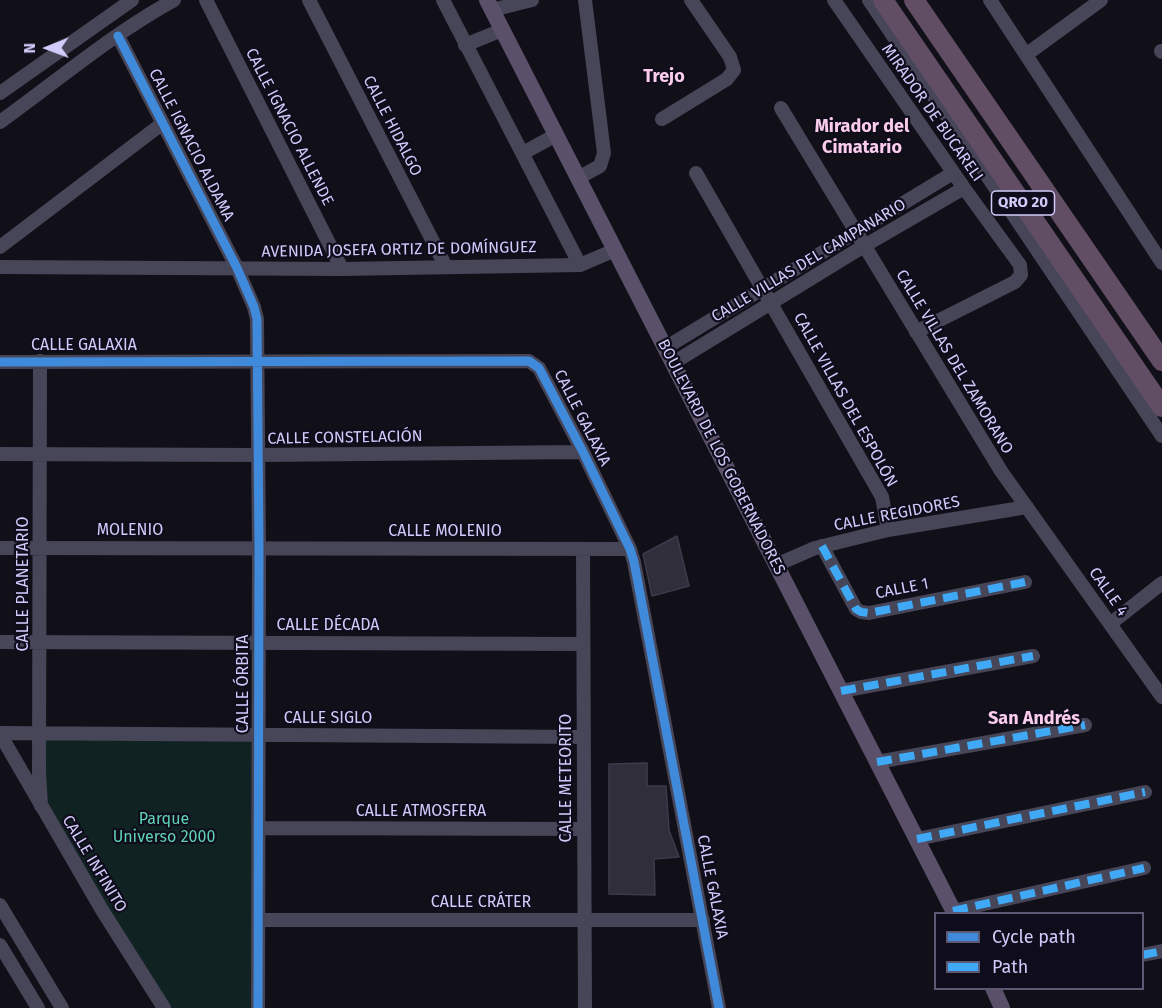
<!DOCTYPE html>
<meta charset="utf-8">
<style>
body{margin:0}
#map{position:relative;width:1162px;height:1008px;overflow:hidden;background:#111018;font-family:"Fira Sans",sans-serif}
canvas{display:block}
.legend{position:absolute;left:934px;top:912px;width:210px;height:78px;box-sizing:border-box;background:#0f0d1b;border:2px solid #5d5975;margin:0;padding:8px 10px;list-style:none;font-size:18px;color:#d1cbfb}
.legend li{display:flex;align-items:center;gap:12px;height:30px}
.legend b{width:30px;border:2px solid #5d5975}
.north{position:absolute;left:18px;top:18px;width:60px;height:60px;-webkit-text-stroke:4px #0f0d1b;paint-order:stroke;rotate:269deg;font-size:16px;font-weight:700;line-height:24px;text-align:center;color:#d1cbfb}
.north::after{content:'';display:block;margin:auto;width:21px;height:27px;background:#d1cbfb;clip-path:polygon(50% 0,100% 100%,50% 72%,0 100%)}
</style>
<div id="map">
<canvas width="1162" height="1008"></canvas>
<ul class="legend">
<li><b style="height:8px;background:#408adc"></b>Cycle path</li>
<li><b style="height:8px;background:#3fa9f5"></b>Path</li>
</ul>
<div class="north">N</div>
</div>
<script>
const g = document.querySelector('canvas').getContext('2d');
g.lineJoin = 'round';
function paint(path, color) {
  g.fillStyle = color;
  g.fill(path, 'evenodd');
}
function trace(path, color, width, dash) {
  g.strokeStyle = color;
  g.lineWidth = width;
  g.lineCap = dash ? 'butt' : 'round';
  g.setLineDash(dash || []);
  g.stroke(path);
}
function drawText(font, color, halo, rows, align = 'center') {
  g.font = font + ' "Fira Sans",sans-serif';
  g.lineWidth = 4.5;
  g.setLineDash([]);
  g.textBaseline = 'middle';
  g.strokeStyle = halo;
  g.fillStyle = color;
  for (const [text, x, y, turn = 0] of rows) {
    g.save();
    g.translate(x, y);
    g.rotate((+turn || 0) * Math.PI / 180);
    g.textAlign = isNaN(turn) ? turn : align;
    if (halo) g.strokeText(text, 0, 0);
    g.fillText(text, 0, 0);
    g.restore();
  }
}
paint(new Path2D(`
 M40,733L259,735L258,1008H164L41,806Z`), '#102222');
const building = new Path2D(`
 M677,536L689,586L652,596L643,554Z
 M647,763V786H666L669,830L679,857L654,859L655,895L609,894V764Z`);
paint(building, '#2f2e3a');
trace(building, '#3d3a4c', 1.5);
trace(new Path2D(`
 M206,0L342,269
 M309,0L446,267
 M443,0L580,265
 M834,0L964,188L1020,265L1021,275L1015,282L916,332
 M869,0L1162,436
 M990,0L1162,263
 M492,10L532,0
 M118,36L237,268L254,307L257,319L259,548L258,1008
 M465,45L502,30
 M1161,51L1162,52
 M1027,54L1101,0
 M0,93L132,0
 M781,108L1001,471L1162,697
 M662,119L727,79L734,70L730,57L691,0
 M0,122C57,81 112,34 174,0
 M523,153L556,135
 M696,173L882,497L888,530
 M578,178L600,166L604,153L585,0
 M0,247L163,123
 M0,267L342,269L580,265L615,250
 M665,348L953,173
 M40,361L39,772L41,806
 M0,362L529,361L539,368L583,452L630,549L634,562L719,1008
 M673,363L864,246L964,188
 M0,454L258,455L583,452
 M822,546L856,609L861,612L869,613L1025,582
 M0,548L630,549
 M583,549L585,1008
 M776,565L815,548L888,530L1027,507
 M1110,624L1162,583
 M0,642L583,644
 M841,691L1033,656
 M0,733L583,737
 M0,734L102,910L164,1008
 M877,762L1085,725
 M259,828L583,829
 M917,839L1145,792
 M0,905L62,1008
 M953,911L1144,868
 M259,920H703
 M0,945L38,1008
 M1142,955L1162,951`), '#474659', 14);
trace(new Path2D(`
 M487,0L955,914
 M993,988L1002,1008`), '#5a506a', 16);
trace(new Path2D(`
 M883,0L1162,407
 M914,0L1162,361`), '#624e64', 20);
trace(new Path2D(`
 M822,546L856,609L861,612L869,613L1025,582
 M841,691L1033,656
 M877,762L1085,725
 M917,839L1145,792
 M953,911L1144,868
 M1142,955L1162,951`), '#3fa9f5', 8, [15, 8]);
trace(new Path2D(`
 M118,36L237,268L254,307L257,319L259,548L258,1008
 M0,362L529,361L539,368L583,452L630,549L634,562L719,1008`), '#408adc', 9);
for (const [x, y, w] of [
 [1023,203,63]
]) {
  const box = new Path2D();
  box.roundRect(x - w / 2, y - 12, w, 24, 4.5);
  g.fillStyle = '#0f0d1b';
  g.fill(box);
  trace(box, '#d1cbfb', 1.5);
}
drawText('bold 15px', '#d1cbfb', null, [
 ["QRO 20",1023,203]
]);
drawText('16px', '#d1cbfb', '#0f0d1b', [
 ["MIRADOR DE BUCARELI",932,113,55],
 ["CALLE HIDALGO",392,126,63],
 ["CALLE IGNACIO ALLENDE",289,127,63],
 ["CALLE IGNACIO ALDAMA",191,145,63],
 ["AVENIDA JOSEFA ORTIZ DE DOMÍNGUEZ",399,250,-1],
 ["CALLE VILLAS DEL CAMPANARIO",809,261,-31],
 ["CALLE GALAXIA",84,346],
 ["CALLE VILLAS DEL ZAMORANO",954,362,59],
 ["CALLE VILLAS DEL ESPOLÓN",845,400,61],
 ["CALLE GALAXIA",582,418,63],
 ["CALLE CONSTELACIÓN",345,438,-1],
 ["BOULEVARD DE LOS GOBERNADORES",721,457,63],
 ["CALLE REGIDORES",897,514,-11],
 ["MOLENIO",130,531],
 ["CALLE MOLENIO",445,532],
 ["CALLE PLANETARIO",24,584,-90],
 ["CALLE 1",902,589,-11],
 ["CALLE 4",1108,592,55],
 ["CALLE DÉCADA",328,626],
 ["CALLE ÓRBITA",244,684,-90],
 ["CALLE SIGLO",328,719],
 ["CALLE METEORITO",567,778,-90],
 ["CALLE ATMOSFERA",421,812],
 ["CALLE INFINITO",94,864,59],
 ["CALLE GALAXIA",712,887,79],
 ["CALLE CRÁTER",481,903]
]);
drawText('16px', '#5fd3b6', '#0f0d1b', [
 ["Parque",164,820],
 ["Universo 2000",164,838]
]);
drawText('bold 18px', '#fbcdea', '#0f0d1b', [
 ["Trejo",664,77],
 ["Mirador del",862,127],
 ["Cimatario",862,148],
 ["San Andrés",1034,719]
]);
</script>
